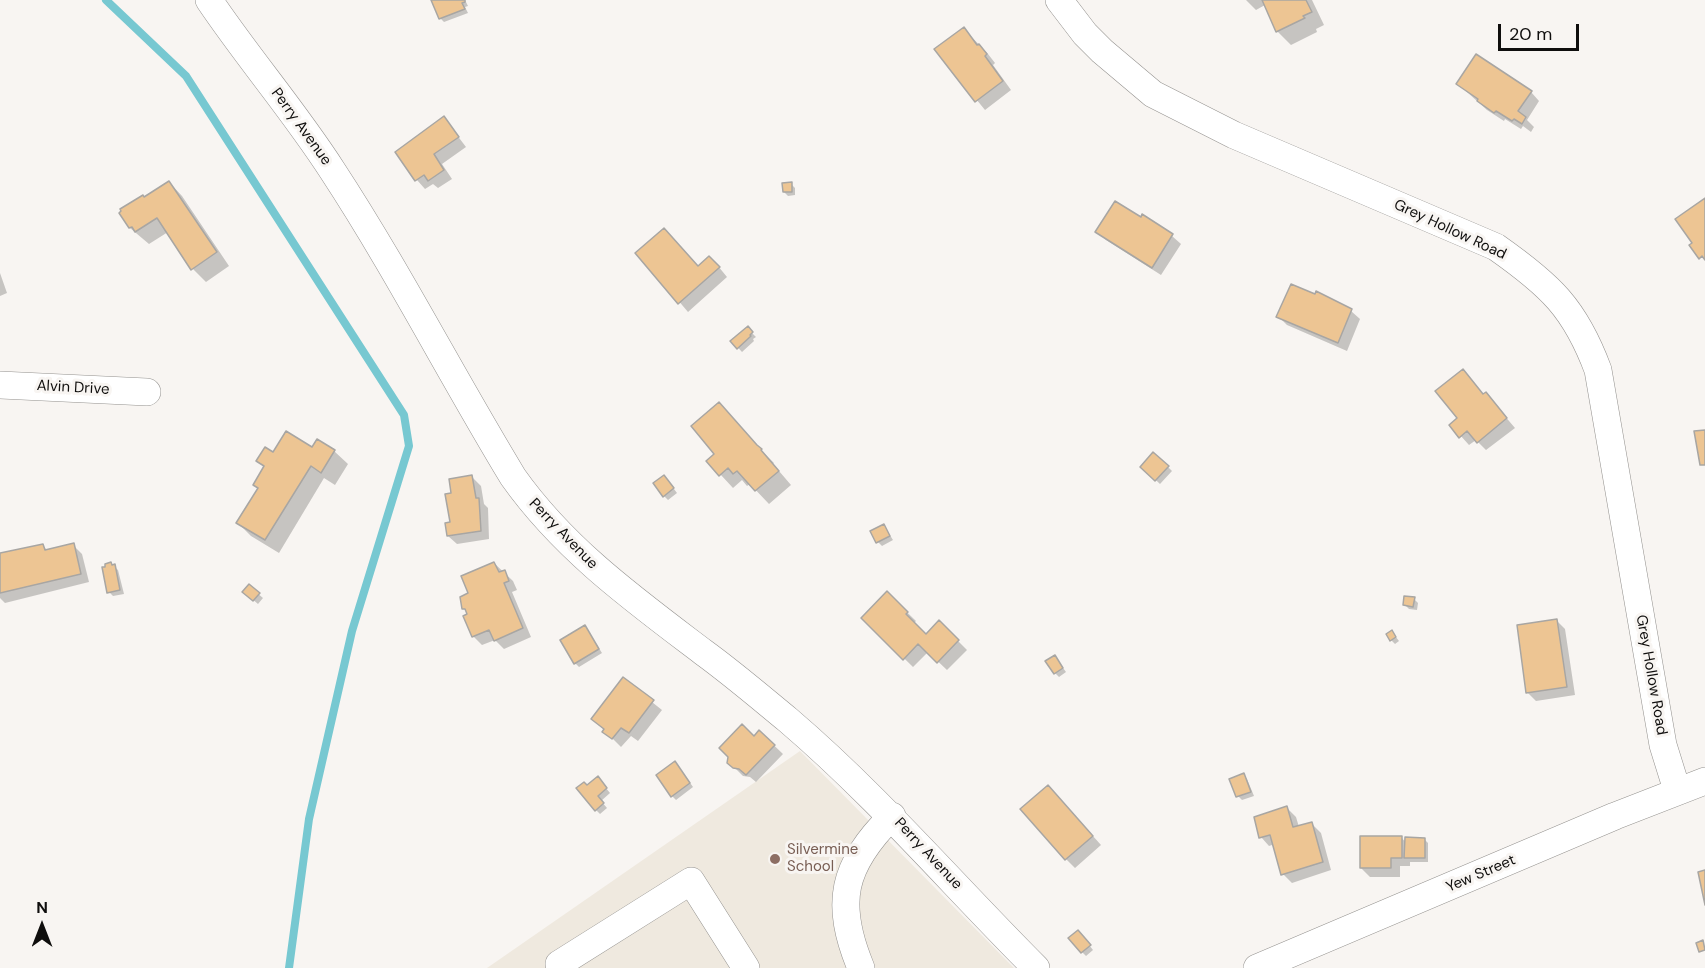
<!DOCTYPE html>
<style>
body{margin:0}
#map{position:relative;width:1705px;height:968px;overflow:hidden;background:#f8f5f2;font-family:"DM Sans",sans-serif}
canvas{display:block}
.north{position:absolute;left:12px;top:896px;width:60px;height:60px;-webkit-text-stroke:4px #f8f5f2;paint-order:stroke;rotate:0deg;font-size:16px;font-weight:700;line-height:24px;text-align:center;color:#0f0e0d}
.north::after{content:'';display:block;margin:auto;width:21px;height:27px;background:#0f0e0d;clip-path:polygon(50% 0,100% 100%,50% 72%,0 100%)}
.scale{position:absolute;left:1498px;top:24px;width:81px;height:27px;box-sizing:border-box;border:3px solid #0f0e0d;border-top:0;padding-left:8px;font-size:18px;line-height:21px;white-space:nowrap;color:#0f0e0d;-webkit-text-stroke:4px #f8f5f2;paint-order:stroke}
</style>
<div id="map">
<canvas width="1705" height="968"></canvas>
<div class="north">N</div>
<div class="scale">20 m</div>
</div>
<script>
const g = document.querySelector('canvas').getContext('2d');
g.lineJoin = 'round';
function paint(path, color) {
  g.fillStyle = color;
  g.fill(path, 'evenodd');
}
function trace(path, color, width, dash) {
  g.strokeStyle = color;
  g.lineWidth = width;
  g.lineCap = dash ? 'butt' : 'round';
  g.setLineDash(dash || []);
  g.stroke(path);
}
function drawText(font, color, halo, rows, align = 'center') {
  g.font = font + ' "DM Sans",sans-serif';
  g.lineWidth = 6;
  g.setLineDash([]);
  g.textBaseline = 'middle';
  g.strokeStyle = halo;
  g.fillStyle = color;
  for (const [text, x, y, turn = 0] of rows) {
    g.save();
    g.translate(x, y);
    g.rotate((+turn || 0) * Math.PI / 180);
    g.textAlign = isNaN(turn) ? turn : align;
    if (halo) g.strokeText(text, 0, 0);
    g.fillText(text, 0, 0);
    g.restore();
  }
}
paint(new Path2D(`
 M800,751L1014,968H487Z`), '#efe9df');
paint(new Path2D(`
 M433,0H465L468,6L465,7L468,13L444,22L440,18Z
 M1246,0H1312L1324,25L1316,29L1317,32L1291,45L1277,31L1265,5L1256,10Z
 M964,29L988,54L995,63L993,65L1011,90L985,110L936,50Z
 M1458,84L1531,92L1539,101L1527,120L1534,127L1531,132L1523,126L1521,129L1505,119L1504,121L1487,110Z
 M444,118L466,147L442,164L452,179L438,188L433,184L425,189L417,180L397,152Z
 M169,182L182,196L229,266L206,282L193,269L168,232L149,244L130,228L144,199Z
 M791,184L795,188V195L788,196L784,192Z
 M1143,217L1172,236L1181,244L1161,275L1106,240L1097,231L1141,219Z
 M638,253L699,267L718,266L727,277L688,312Z
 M0,273L7,293L0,296Z
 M1340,306L1351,311L1360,319L1347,351L1287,325L1278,316Z
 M747,328L756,337L753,339L754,341L742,352L732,341Z
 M1486,394L1515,428L1486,450L1476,440L1469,445L1451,425Z
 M312,449L334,451L348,464L335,485L324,478L279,553L251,536L238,523L259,489L265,468L258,461L274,454Z
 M760,449L774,463L773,464L791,485L769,504L750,484L747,486L742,480L733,488L708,461Z
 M1142,467H1168L1172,471L1160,484Z
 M472,477L481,486L484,504L488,508L489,539L457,544L448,536L452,523L453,494Z
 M668,481L677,493L668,500L664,496Z
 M884,526L893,540L882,546L878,542Z
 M73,545L82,554L89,582L5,603L0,598V555L43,546L48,551Z
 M494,563L513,581L517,590L512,592L531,637L504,649L495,640L482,645L473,636L469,615L470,594Z
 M111,564L118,570L124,594L113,596L109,592Z
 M249,586L263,598L258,604L244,592Z
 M887,593L916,621L913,624L926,636L939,622L967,650L947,670L928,652L913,667L863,618Z
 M1414,599L1418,603L1417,610L1409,609L1405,605Z
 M1557,621L1565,629L1575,695L1536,701L1527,692Z
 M588,631L602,653L579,667L575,663Z
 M1392,632L1399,641L1395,644L1391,640Z
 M1058,661L1066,672L1059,677L1055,673Z
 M623,679L662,710L638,741L631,736L621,747L593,719Z
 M760,732L783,754L756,782L750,777L743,776L729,762Z
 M679,767L693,787L676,800L672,796Z
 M1243,775L1247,779L1254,796L1242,800L1238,796Z
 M601,782L610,793L601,801L607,808L600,814L596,810L587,787Z
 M1057,796L1101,845L1075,868L1066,859Z
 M1287,808L1296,817L1299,827L1312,824L1321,833L1331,870L1292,883L1283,874L1275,844L1269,846L1261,837Z
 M1402,838L1406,843L1424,839L1428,843V862H1410V866H1400V877H1370L1361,868Z
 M1082,936L1093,950L1086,956L1082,952Z`), '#0003');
trace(new Path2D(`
 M106,0L186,76L404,415L409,446L352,631L309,819L289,968`), '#77c8d1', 8);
const building = new Path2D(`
 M431,0H465V2L462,3L465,9L439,19Z
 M1262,0H1306L1312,12L1303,16L1305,18L1276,32Z
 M964,27L977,45L979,44L987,54L985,56L1003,81L975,102L934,49Z
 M1476,54L1532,91L1518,111L1526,117L1522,124L1514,119L1512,121L1496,111L1494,113L1477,101L1478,99L1456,84Z
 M444,116L459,137L434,154L444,170L428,181L424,175L415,181L395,152Z
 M169,181L217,252L191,270L157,218L135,232L132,227L129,228L119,213L121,211L120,209L143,195L144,197Z
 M792,182V192H783L782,183Z
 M1705,198V260L1702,256L1699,259L1689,245L1692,243L1675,219Z
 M1115,201L1141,217L1142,214L1173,234L1152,268L1095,232Z
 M664,228L698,266L709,256L720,267L678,304L635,253Z
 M1291,284L1315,294L1316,291L1352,309L1338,343L1276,317Z
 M748,326L753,332L750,335L751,336L737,349L730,341Z
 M1463,369L1483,394L1486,392L1507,418L1477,443L1467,431L1459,438L1449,425L1457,418L1435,391Z
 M719,402L757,445L762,449L761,450L779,471L755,491L737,471L733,474L728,468L719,476L706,461L714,454L691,426Z
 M1705,430V465H1700L1694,431Z
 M286,431L312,447L317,439L335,450L321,473L311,466L265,540L236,523L258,488L253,485L264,466L256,461L265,447L273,452Z
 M1153,452L1169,466L1155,481L1140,467Z
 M472,475L476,498H479L481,531L447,536L445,523L450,522L445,494L451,493L449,479Z
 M664,475L674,488L663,497L653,483Z
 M884,524L890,536L876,543L870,531Z
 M74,543L81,574L0,593V553L43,544L45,550Z
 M111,562L112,565L115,564L120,590L107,593L102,567H105V564Z
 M494,562L499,572L505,570L509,581L504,583L523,628L494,641L489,630L472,637L463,616L467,614L465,609H462L460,597L468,593L461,576Z
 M249,584L260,593L253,601L242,592Z
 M887,591L908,612L906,614L926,634L939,620L959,640L937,663L918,644L903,660L861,618Z
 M1404,596L1415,597L1413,607L1403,605Z
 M1557,619L1567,687L1526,693L1517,625Z
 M585,625L599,649L574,664L560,640Z
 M1392,630L1396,637L1390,641L1386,634Z
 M1055,655L1063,668L1054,674L1045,661Z
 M623,677L654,700L629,733L621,728L612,739L602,732L604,729L591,719Z
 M742,724L754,736L759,730L775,745L746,775L739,769L733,768L727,763L728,757L719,748Z
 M675,761L690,783L671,797L656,775Z
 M1244,773L1251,792L1236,797L1229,779Z
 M598,776L607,788L598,796L604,803L595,811L576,788L584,782L587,785Z
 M1048,785L1093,836L1065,860L1020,809Z
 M1287,806L1293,827L1312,822L1323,862L1281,875L1270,835L1259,838L1254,817Z
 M1360,836H1402V858H1391V868H1360Z
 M1405,837L1425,838V858H1404Z
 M1705,870V905L1698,872Z
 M1078,930L1091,945L1081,953L1068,938Z
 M1703,940L1705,950L1699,952L1696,943Z`);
paint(building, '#edc593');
trace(building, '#a8a6a3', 1.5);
const minor = new Path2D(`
 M209,0C248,58 294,111 332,170C397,269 451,375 513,477C564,549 633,599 703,652C732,673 760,697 788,720C877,796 953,885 1036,968
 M1059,0L1085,34L1102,51L1153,94L1234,135L1496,247C1550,285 1575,308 1598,370L1663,745L1677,790
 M0,385L147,392
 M562,968L559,964L691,881L746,968
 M861,968C834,903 842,866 892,816
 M1257,968L1615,816L1705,781`);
trace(minor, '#94928f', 28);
trace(minor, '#fff', 27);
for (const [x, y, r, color] of [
 [775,859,6,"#8d6e63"]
]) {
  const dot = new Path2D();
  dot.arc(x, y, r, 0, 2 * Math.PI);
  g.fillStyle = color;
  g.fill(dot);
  trace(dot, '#f8f5f2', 2);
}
drawText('15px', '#0f0e0d', '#f8f5f2', [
 ["Perry Avenue",301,127,54],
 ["Grey Hollow Road",1450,230,25],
 ["Alvin Drive",73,388,3],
 ["Perry Avenue",563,534,46],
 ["Grey Hollow Road",1651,675,80],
 ["Perry Avenue",928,854,47],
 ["Yew Street",1481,874,-23]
]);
drawText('15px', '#785e54', '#f8f5f2', [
 ["Silvermine",787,850],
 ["School",787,867]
], 'left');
</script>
